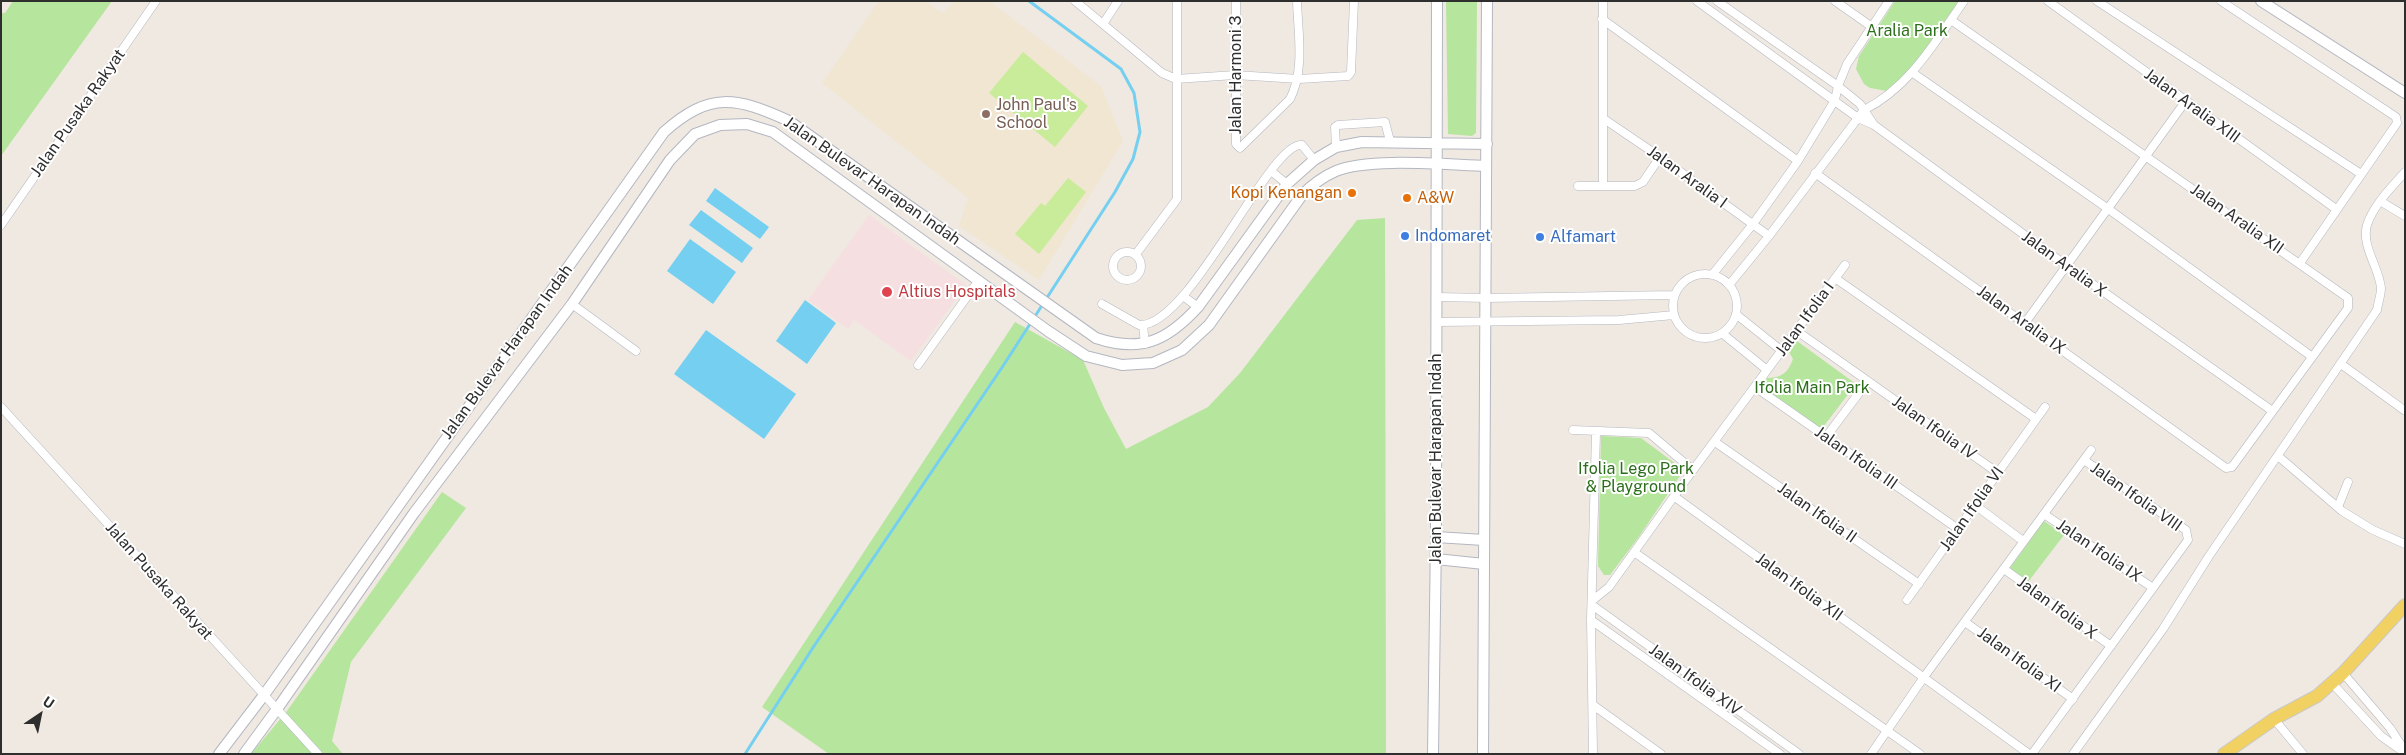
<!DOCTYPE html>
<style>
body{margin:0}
#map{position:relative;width:2406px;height:755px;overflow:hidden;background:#efe9e1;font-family:"Public Sans",sans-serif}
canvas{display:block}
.frame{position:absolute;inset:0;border:2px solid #2e2e2e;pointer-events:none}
.north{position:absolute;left:15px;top:690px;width:50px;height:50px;-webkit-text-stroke:4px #fff;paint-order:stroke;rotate:34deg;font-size:14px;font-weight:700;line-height:20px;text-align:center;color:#2e2e2e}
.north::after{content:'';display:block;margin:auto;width:18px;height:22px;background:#2e2e2e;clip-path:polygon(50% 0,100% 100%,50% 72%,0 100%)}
</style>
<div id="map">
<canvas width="2406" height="755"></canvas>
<div class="frame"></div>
<div class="north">U</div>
</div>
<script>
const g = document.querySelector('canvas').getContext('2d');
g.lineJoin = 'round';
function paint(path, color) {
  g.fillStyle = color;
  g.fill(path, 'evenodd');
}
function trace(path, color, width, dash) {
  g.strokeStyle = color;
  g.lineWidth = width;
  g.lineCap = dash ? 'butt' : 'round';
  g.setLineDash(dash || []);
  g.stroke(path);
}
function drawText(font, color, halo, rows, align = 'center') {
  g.font = font + ' "Public Sans",sans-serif';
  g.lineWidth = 4;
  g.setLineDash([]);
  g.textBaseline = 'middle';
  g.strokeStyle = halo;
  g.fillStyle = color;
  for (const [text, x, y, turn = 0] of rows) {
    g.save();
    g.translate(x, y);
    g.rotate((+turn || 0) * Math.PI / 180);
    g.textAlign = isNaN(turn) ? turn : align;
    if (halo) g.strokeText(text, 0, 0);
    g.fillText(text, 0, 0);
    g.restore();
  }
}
paint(new Path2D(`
 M879,1H925L943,13L955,1H989L1101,86L1123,141L1039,280L959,226L968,198L822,83Z`), '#f0e6d1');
paint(new Path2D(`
 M869,215L966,285L911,361L854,320L848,329L808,300Z`), '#f5dfe0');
paint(new Path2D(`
 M13,1H112L1,156V13H5Z
 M1446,1H1477L1476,133L1472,136L1448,134Z
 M1895,1H1959L1904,80L1887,91L1870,88L1864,84L1856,69L1859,56Z
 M1385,218L1386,754H829L762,707L1015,322L1083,360L1104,408L1126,449L1208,407L1240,373L1357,220Z
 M1797,341L1856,384L1820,431L1759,389L1767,378C1781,378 1788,373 1793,359L1789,352Z
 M1601,436L1641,438L1684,470L1638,538L1610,575H1604L1598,566Z
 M442,492L466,508L351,662L332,741L343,754H251L287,711Z
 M2044,521L2064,535L2028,582L2010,568Z`), '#b6e59e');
paint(new Path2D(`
 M1023,52L1088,106L1055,147L989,93Z
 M1068,178L1086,192L1039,254L1015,234L1041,203L1045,206Z`), '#c9ec9a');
paint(new Path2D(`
 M715,188L769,227L760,239L706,201Z
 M701,210L753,248L742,263L689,225Z
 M690,239L736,272L713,304L667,271Z
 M805,300L836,323L807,364L776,341Z
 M706,330L796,394L764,439L674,374Z`), '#75cff0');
trace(new Path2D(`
 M745,754L814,646L1003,366L1115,192L1133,159L1140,132L1134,93L1121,69L1029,1`), '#75cff0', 3);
const minor = new Path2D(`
 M1075,1L1162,73L1176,79L1235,75L1299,79L1348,76L1351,72L1354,1
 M1236,1V144L1240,148L1290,99C1305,70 1298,33 1297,1
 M1603,1V186
 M1697,1L1858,118L1874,125L2067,266L2271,410
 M1717,1L1838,86L1860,104L1874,125
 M1835,1L1872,27
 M2048,1L2336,209
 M2097,1L2361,174
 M2221,1L2396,117L2397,123L2300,263
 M1602,19L1798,161
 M1103,24L1118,1
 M1913,73L2107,208L2311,356
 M1604,119L1660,157L1769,236
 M1336,147L1335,127L1338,125L1385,122L1390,141
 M1271,171L1287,184
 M1815,173L2226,468L2232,467L2348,308V298L1951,20
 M1578,186H1635L1643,182L1660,157
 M2380,201L2405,216
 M1,225L156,1
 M1113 266a14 14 0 1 1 28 0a14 14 0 1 1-28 0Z
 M1136,254L1177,199V1
 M1673 306a32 32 0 1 1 64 0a32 32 0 1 1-64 0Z
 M1712,275L1753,224L1798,161L1835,100L1838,86L1847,64L1889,1
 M1835,278L2036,419
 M1729,285L1769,236L1864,110C1910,87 1935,42 1964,1
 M1183,296L1198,307
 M1437,297L1486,298L1674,295
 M572,304L636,351
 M1102,304L1139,325C1190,328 1270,140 1302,145L1314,160
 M1737,315L1782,351
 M1437,322L1619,320L1674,315
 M2025,323L2185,102
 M1143,325L1145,344
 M1797,331L1998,473
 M1723,334L1767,370
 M2341,364L2404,410
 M918,365L979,280
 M1755,387L1958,529
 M1,407L318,754
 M1573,430L1649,433L1693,470L1609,587L1593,600
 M1826,437L1868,381
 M1715,442L1919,584
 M2278,456L2342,511L2373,530L2405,544
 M1693,470L1845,265
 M1675,497L2029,754
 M1975,505L2023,541
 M2338,507L2348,482
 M2044,514L2153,588
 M1634,552L1920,754
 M2004,569L2111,646
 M1907,600L2045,407
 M1592,605L1799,754
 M1591,620L1780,754
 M1965,622L2073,699
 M2343,673L2390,728L2405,751
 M2332,683L2381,736L2405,753
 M1593,705L1661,754
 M2274,719L2303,754
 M1593,754L1591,620L1596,433
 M1871,754L1924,677L2091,450
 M2032,754L2188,540L2186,530L2084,460
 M2073,754L2163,629L2209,556L2377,310C2378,303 2381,295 2381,288C2379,267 2361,246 2367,225C2374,204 2391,188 2405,172`);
const tertiary = new Path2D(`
 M2261,1L2405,93
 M1436,537L1484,540
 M1436,559L1484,564
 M219,754L264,695L664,132C710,91 736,97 789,121L1096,338C1141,353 1167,341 1198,307L1287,184L1314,160L1336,147L1362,142L1487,144
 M244,754L277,709L414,513L572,304L670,160L695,134L720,125L747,124L773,132L1048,331L1086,356L1122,365L1153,363L1182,350L1209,325L1302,195C1312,185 1322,177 1336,171C1369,157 1449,165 1486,166
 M1433,754L1436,537L1437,1
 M1483,754L1487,1`);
const primary = new Path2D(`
 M2224,754L2274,719L2317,696L2343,673L2405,605`);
trace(minor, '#b4b7c1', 9);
trace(tertiary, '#b4b7c1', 12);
trace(primary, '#c9c9c9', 14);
trace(minor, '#fff', 8);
trace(tertiary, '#fff', 10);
trace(primary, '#f2d163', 12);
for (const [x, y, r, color] of [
 [986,114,5,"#8d6e63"],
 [1352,193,5,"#e8710a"],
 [1407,198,5,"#e8710a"],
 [1405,236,5,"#3f7fe0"],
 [1540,237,5,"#3f7fe0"],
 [887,292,6,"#e0444e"]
]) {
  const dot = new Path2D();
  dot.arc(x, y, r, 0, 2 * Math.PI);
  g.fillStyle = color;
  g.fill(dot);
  trace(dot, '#fff', 2);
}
drawText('16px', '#2c6e1b', '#fff', [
 ["Aralia Park",1907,31],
 ["Ifolia Main Park",1812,388],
 ["Ifolia Lego Park",1636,469],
 ["& Playground",1636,487]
]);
drawText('16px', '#2e2e2e', '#fff', [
 ["Jalan Harmoni 3",1236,75,-90],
 ["Jalan Aralia XIII",2192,106,36],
 ["Jalan Pusaka Rakyat",78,113,-55],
 ["Jalan Aralia I",1687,177,36],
 ["Jalan Bulevar Harapan Indah",872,181,35],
 ["Jalan Aralia XII",2237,219,35],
 ["Jalan Aralia X",2064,264,36],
 ["Jalan Ifolia I",1805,319,-54],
 ["Jalan Aralia IX",2021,320,36],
 ["Jalan Bulevar Harapan Indah",507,352,-54],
 ["Jalan Ifolia IV",1934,428,35],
 ["Jalan Ifolia III",1856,458,35],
 ["Jalan Bulevar Harapan Indah",1436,459,-90],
 ["Jalan Ifolia VIII",2136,497,35],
 ["Jalan Ifolia VI",1972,509,-55],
 ["Jalan Ifolia II",1817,513,35],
 ["Jalan Ifolia IX",2099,551,34],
 ["Jalan Pusaka Rakyat",159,581,48],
 ["Jalan Ifolia XII",1799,587,36],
 ["Jalan Ifolia X",2057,608,36],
 ["Jalan Ifolia XI",2019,660,36],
 ["Jalan Ifolia XIV",1695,680,36]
]);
drawText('16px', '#785e54', '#fff', [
 ["John Paul's",996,105],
 ["School",996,123]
], 'left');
drawText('16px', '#c56008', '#fff', [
 ["Kopi Kenangan",1342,193],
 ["A&W",1417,198,"left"]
], 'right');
drawText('16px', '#366cbe', '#fff', [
 ["Indomaret",1415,236],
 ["Alfamart",1550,237]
], 'left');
drawText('16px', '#be3a42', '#fff', [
 ["Altius Hospitals",898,292]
], 'left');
</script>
